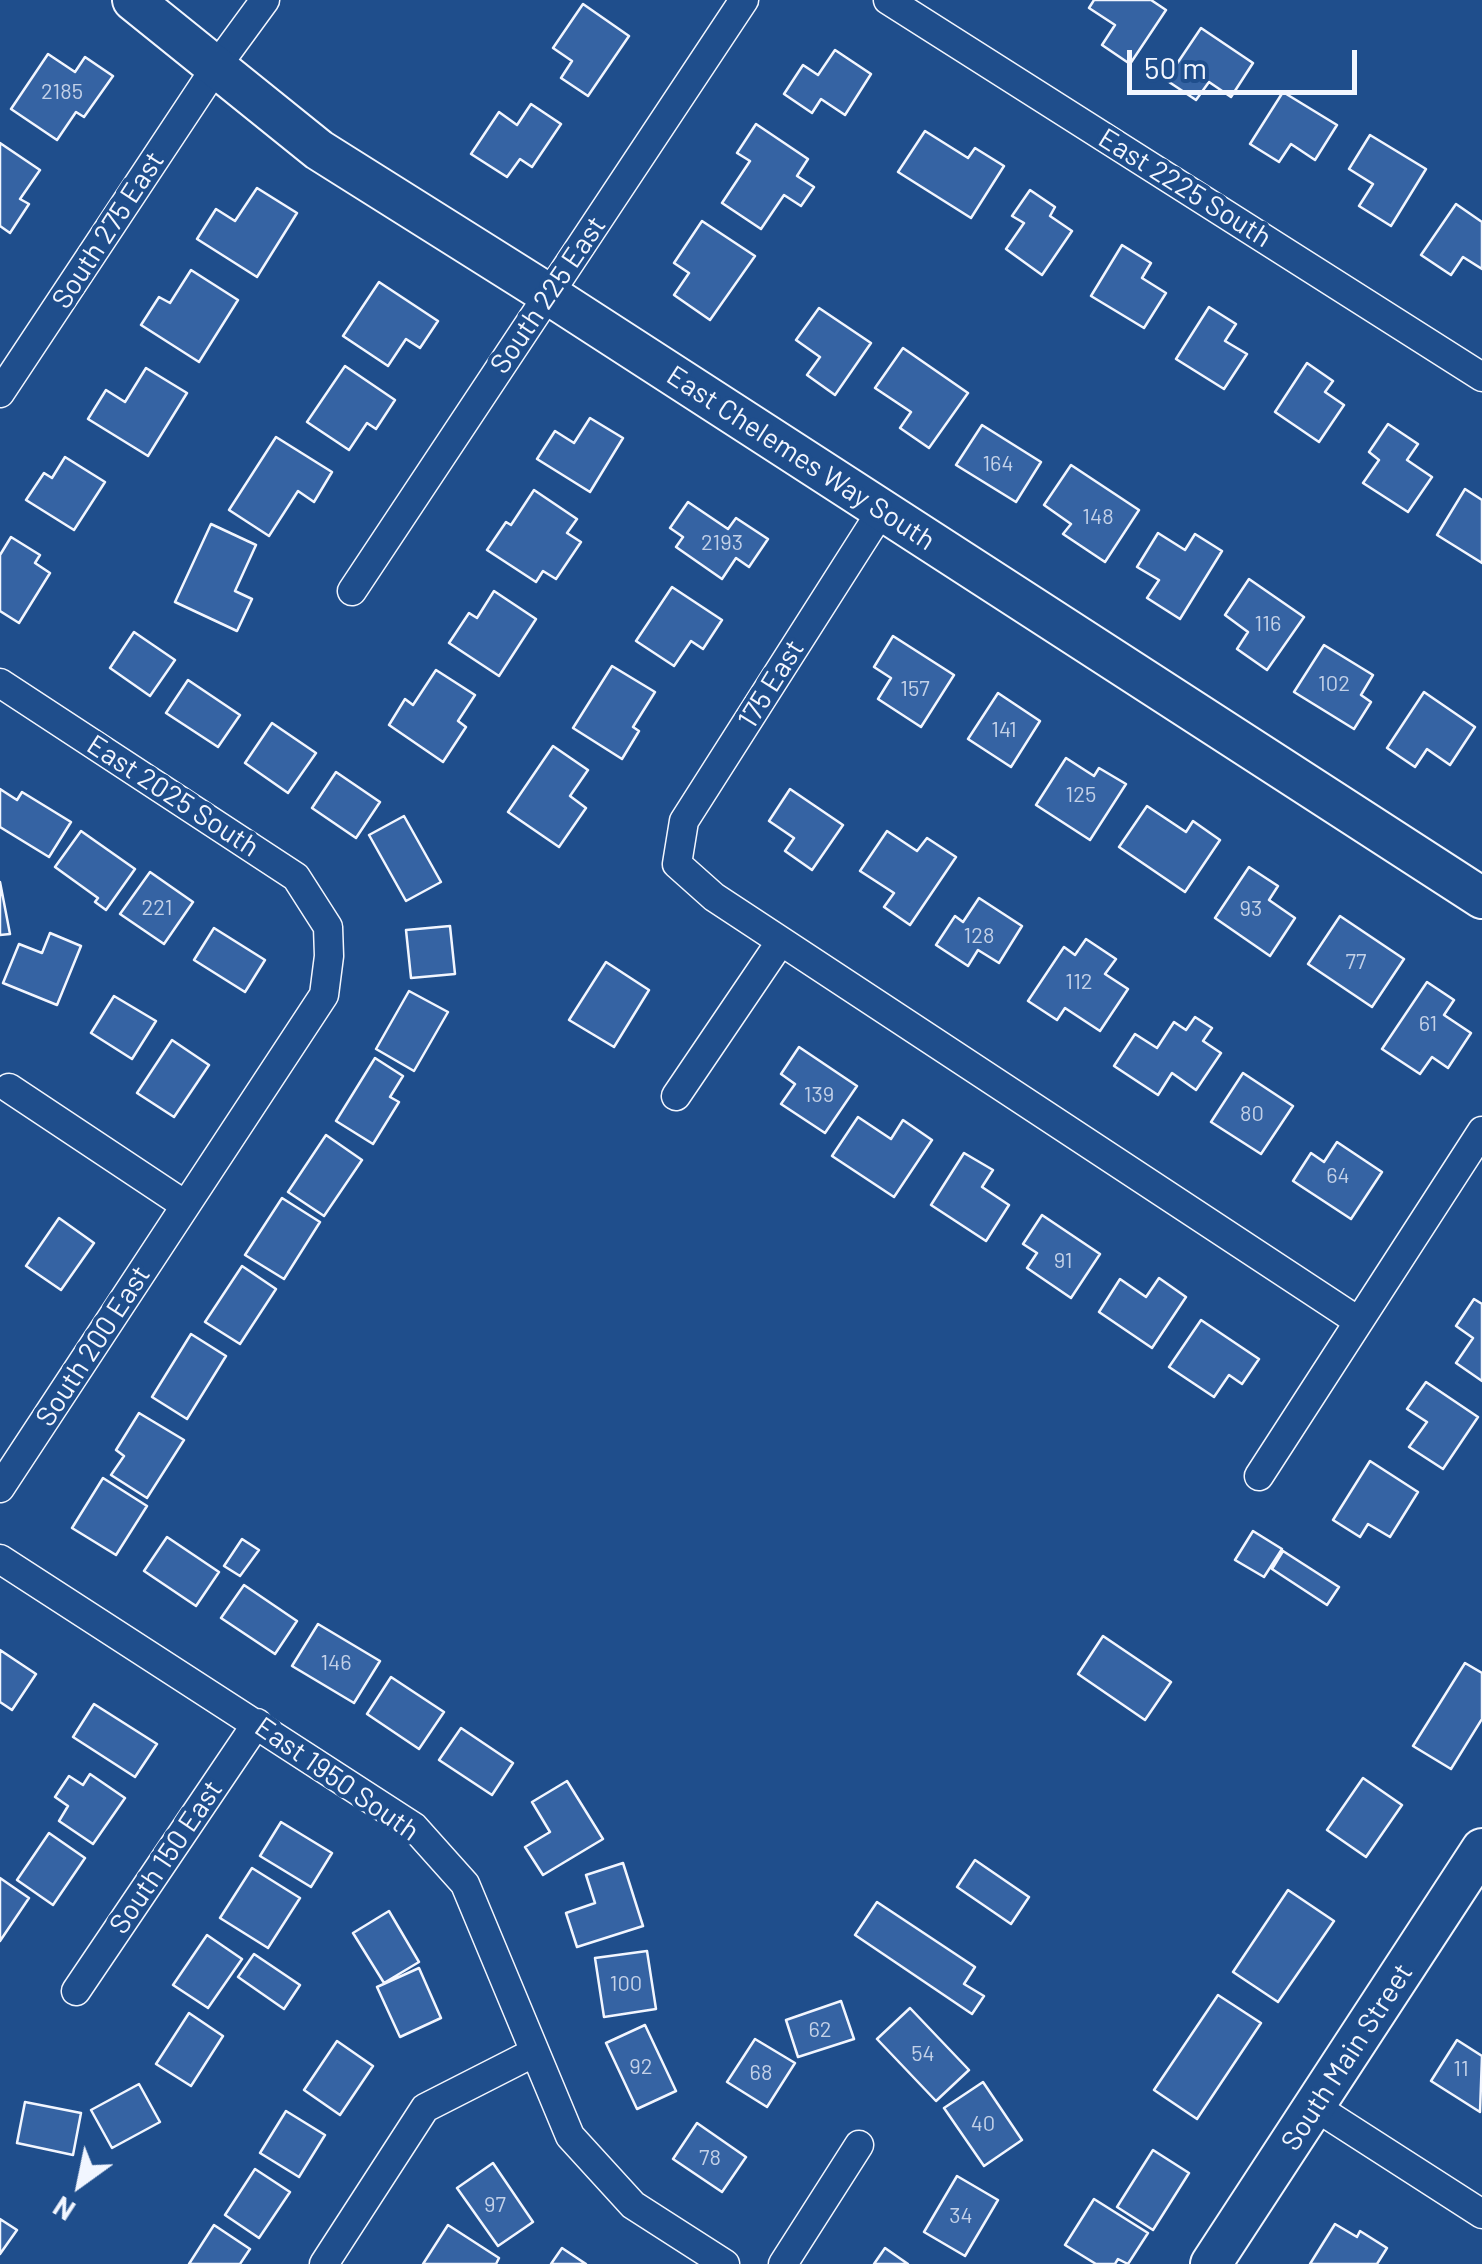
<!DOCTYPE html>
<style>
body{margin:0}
#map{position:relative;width:1482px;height:2264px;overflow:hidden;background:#1f4e8c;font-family:Barlow,sans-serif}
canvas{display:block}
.north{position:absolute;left:30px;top:2134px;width:100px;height:100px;-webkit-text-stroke:8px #1f4e8c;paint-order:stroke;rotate:213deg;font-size:28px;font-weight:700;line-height:40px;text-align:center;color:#f2f6ff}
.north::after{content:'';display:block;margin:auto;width:35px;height:45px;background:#f2f6ff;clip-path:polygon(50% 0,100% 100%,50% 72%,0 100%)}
.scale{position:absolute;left:1127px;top:50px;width:230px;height:45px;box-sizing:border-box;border:5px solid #f2f6ff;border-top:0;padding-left:12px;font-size:30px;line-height:35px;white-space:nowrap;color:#f2f6ff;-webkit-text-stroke:8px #1f4e8c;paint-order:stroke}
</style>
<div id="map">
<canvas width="1482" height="2264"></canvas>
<div class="north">N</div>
<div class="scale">50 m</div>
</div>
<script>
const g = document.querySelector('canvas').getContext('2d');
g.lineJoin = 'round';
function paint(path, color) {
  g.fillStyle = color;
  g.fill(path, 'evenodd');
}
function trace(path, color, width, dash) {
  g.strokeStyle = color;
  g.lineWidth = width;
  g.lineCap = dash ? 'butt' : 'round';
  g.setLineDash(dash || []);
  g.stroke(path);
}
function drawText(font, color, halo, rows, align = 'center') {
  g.font = font + ' Barlow,sans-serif';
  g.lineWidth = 8;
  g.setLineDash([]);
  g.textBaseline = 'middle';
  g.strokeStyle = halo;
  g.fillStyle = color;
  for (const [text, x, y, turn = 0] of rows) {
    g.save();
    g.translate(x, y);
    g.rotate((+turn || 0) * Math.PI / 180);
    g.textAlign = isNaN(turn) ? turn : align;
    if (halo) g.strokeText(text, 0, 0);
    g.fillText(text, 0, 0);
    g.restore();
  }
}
const building = new Path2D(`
 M1094,0H1151L1166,10L1130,64L1102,45L1115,25L1089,8Z
 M583,4L629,36L588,96L561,78L572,61L553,48Z
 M1201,28L1253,63L1231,97L1209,82L1196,100L1166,80Z
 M835,50L871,74L845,115L821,99L812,113L784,94L803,65L818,75Z
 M48,54L75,72L85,57L113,76L84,117L76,112L57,140L11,109Z
 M1283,92L1337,125L1315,160L1291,144L1279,162L1250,144Z
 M531,104L561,124L532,167L520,159L507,177L471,154L499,112L517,125Z
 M756,124L808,159L797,176L814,187L801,206L784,195L761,229L722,203L750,161L737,153Z
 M925,131L968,158L975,148L1004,166L971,218L898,172Z
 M1370,135L1426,169L1391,226L1359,206L1373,184L1349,169Z
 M0,143L40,170L20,199L29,204L10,233L0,226Z
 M257,188L297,213L257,277L197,239L216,209L235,221Z
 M1030,190L1055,207L1050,216L1072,231L1042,275L1006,249L1024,223L1012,216Z
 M1456,204L1482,222V269L1463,257L1451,275L1421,255Z
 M702,221L755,256L710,320L674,295L689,273L674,263Z
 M1122,245L1151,263L1142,278L1166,293L1144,328L1091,296Z
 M191,270L238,300L199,362L141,325L159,297L170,303Z
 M379,282L438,321L420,348L406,339L388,366L343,336Z
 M1209,307L1236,324L1225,341L1247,354L1224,389L1176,359Z
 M819,308L871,343L835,395L807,375L820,357L796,340Z
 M903,348L968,393L929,448L900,428L911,412L875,388Z
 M1307,363L1333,381L1325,392L1344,405L1319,442L1275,412Z
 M345,366L395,400L376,429L367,423L349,450L307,422Z
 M146,368L187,393L148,456L88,419L106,390L125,402Z
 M590,418L623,438L590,492L537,459L555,431L574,443Z
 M1388,424L1418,444L1407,460L1432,477L1408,512L1363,483L1379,460L1369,452Z
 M982,425L1041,462L1016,502L956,465Z
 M276,437L332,472L314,502L298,491L269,536L229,510Z
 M65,457L105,482L74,530L26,500L44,473L52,478Z
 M1071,465L1139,510L1105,562L1063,534L1071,524L1044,505Z
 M1465,489L1482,500V563L1437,535Z
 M534,490L577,519L567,533L581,542L556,579L543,571L536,582L487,550L506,522L511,525Z
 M688,502L728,529L736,518L768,539L749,567L736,558L722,579L676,547L683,537L670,528Z
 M211,524L256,545L235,591L252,599L237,631L175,602Z
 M1158,533L1185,550L1195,534L1222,551L1180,619L1147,598L1159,580L1137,567Z
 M11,537L40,555L35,563L50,573L19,623L0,611V555Z
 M1249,579L1304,617L1267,670L1237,649L1248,632L1225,615Z
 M672,587L722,620L703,649L691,641L674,666L636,641Z
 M494,591L536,619L499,676L449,643L469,613L477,618Z
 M134,632L175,660L150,696L110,668Z
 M893,636L954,675L921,727L878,699L891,678L874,667Z
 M1324,645L1373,675L1361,695L1371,702L1354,729L1294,692Z
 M612,666L655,692L633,727L639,731L622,759L573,728Z
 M436,670L475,695L458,721L466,727L443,762L389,725L405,699L413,705Z
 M188,680L240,715L218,747L166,713Z
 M1424,692L1475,727L1450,765L1427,749L1415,767L1387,748Z
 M998,693L1040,721L1011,767L968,739Z
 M272,723L316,753L288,793L245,763Z
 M553,746L588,770L570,796L586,808L559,847L508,812Z
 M1066,758L1094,776L1099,768L1126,784L1090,840L1036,805Z
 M336,772L380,802L356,838L312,808Z
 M0,789L17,800L22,792L71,822L49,857L0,827Z
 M790,789L843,825L812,870L785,851L794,838L769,821Z
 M1147,806L1186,832L1193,821L1220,840L1185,892L1119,847Z
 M404,816L441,882L406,901L369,835Z
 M81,831L135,869L106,910L95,902L98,898L55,867Z
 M887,831L917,851L927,838L956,857L910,925L884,907L894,893L860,871Z
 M1249,867L1278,886L1269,900L1295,918L1270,956L1215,918Z
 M150,872L193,902L164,944L120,914Z
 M0,882L10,934L0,935Z
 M979,898L1022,926L999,963L978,950L968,966L936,945L955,916L963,922Z
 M1340,916L1404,959L1372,1007L1308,964Z
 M450,926L455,974L411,978L406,930Z
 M214,928L265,960L245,992L194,960Z
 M50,933L81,946L57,1005L3,983L19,944L42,953Z
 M1086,939L1116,959L1105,974L1128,989L1100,1031L1065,1008L1057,1020L1028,1001L1064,947L1075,955Z
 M606,962L649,990L614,1047L569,1020Z
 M1427,982L1454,1000L1444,1015L1471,1033L1448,1068L1432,1057L1420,1074L1382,1049Z
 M409,991L448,1012L414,1071L376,1049Z
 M114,996L156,1021L132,1059L91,1033Z
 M1195,1017L1212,1028L1203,1041L1221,1053L1196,1090L1172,1073L1158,1095L1114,1066L1135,1034L1157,1048L1174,1022L1186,1030Z
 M172,1040L209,1065L174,1117L137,1093Z
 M799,1047L857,1086L825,1133L781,1104L795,1084L781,1074Z
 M375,1058L403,1076L390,1097L399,1102L373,1144L336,1121Z
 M1243,1073L1293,1106L1261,1154L1211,1122Z
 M858,1117L891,1139L903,1120L932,1140L894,1197L832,1156Z
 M326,1135L362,1160L324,1216L288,1192Z
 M1337,1142L1382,1172L1351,1219L1293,1181L1311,1153L1324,1162Z
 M964,1153L993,1170L982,1187L1009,1205L986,1241L931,1205Z
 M282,1198L320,1222L284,1279L245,1255Z
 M1042,1215L1100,1254L1071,1298L1027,1268L1037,1253L1023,1244Z
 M59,1218L94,1243L61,1290L26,1266Z
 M242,1266L276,1289L240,1344L205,1322Z
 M1159,1278L1186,1297L1152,1348L1099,1312L1120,1279L1146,1297Z
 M1474,1299L1482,1304V1381L1456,1363L1473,1338L1456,1326Z
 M1201,1320L1259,1359L1242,1384L1229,1375L1214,1397L1169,1367Z
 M191,1334L226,1356L187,1419L152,1397Z
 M1426,1382L1478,1417L1443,1469L1409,1447L1427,1422L1407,1409Z
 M139,1413L184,1440L147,1498L111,1475L124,1456L116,1450Z
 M1370,1461L1418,1492L1390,1537L1368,1524L1360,1537L1333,1520Z
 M103,1478L147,1506L116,1555L72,1528Z
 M1253,1531L1282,1549L1264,1577L1235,1560Z
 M167,1537L219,1572L196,1606L144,1571Z
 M242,1539L259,1550L240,1576L224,1566Z
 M1283,1551L1339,1587L1327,1605L1272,1569Z
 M244,1585L297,1621L275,1654L221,1618Z
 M318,1624L380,1661L354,1703L292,1666Z
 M1103,1636L1171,1682L1145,1720L1078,1674Z
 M0,1650L36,1674L12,1710L0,1702Z
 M1465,1663L1482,1673V1719L1451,1769L1413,1746Z
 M391,1677L444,1712L419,1749L367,1714Z
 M94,1704L157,1744L135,1777L73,1737Z
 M461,1728L513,1763L492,1795L439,1760Z
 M90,1774L125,1798L93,1844L59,1821L68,1806L55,1797L69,1776L83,1785Z
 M1363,1778L1402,1805L1366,1857L1327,1830Z
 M567,1781L603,1839L543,1875L525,1847L550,1832L532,1802Z
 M281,1822L332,1853L311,1887L260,1856Z
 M49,1833L85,1858L53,1905L17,1880Z
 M975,1860L1029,1897L1011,1924L957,1887Z
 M623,1863L643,1926L577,1947L566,1913L595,1903L586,1875Z
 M252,1868L300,1898L268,1948L220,1918Z
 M0,1878L29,1898L0,1941Z
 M1288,1890L1334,1921L1278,2002L1233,1972Z
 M877,1902L975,1967L964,1984L984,1996L972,2014L855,1935Z
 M389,1911L419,1962L384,1983L353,1933Z
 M207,1935L242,1959L208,2008L173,1985Z
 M647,1951L656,2009L604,2017L595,1958Z
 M254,1954L300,1985L284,2009L238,1977Z
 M419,1968L441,2018L400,2037L377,1987Z
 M1218,1995L1261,2023L1197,2119L1154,2090Z
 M841,2001L854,2039L798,2057L786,2020Z
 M910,2008L969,2070L936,2101L877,2039Z
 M189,2013L223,2036L191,2086L156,2064Z
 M645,2025L676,2091L637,2109L606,2043Z
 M755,2039L795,2063L767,2107L727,2082Z
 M1457,2040L1482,2056L1480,2112L1431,2081Z
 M337,2041L373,2066L340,2115L304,2090Z
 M983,2082L1022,2140L984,2166L944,2108Z
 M139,2084L160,2122L112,2148L91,2110Z
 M25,2102L81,2113L73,2155L17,2143Z
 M286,2111L325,2135L299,2177L260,2153Z
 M697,2123L746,2157L722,2192L673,2159Z
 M1153,2150L1189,2173L1153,2230L1117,2207Z
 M493,2163L533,2222L498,2246L457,2188Z
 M255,2169L290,2192L259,2238L225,2215Z
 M957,2176L998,2200L965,2256L924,2232Z
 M1094,2199L1148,2233L1128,2264L1118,2259L1115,2264H1096L1065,2245Z
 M0,2219L17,2230L0,2254Z
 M1335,2224L1357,2237L1360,2231L1387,2248L1377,2264H1310Z
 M214,2225L250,2249L240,2264H189Z
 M448,2225L499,2258L496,2264H423Z
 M562,2248L586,2264H551Z
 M885,2248L908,2264H874Z`);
paint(building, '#3563a3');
trace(building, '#f2f6ff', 2.5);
const street = new Path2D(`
 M888,0L1482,377
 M0,393L216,67L265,0
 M882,510L684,821L677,864L714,897L1358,1321
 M352,591L744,0
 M0,683L296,877L328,927L329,956L324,995L0,1488
 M9,1088L185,1205
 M676,1096L781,941
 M1259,1476L1482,1131
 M0,1559L414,1827L465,1884L570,2136L633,2205L725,2264
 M76,1991L257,1723
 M1314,2106L1482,2214
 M324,2264L425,2108L535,2052
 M783,2264L859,2145`);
const secondary = new Path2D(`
 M133,0L319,150L548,294L1482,898
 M1211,2264L1482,1849`);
trace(street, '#f2f6ff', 31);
trace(secondary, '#f2f6ff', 44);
trace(street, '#1f4e8c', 28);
trace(secondary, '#1f4e8c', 40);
drawText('22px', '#c3d1e8', null, [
 ["2185",62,92],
 ["164",998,464],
 ["148",1098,517],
 ["2193",722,543],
 ["116",1268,624],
 ["102",1334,684],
 ["157",915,689],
 ["141",1004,730],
 ["125",1081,795],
 ["221",157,908],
 ["93",1251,909],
 ["128",979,936],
 ["77",1356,962],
 ["112",1079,982],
 ["61",1428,1024],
 ["139",819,1095],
 ["80",1252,1114],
 ["64",1338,1176],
 ["91",1063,1261],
 ["146",336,1663],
 ["100",626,1984],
 ["62",820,2030],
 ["54",923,2054],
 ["92",641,2067],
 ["11",1461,2069],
 ["68",761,2073],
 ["40",983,2124],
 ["78",710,2158],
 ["97",495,2205],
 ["34",961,2216]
]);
drawText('28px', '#f2f6ff', '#1f4e8c', [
 ["East 2225 South",1185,188,32],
 ["South 275 East",108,230,-57],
 ["South 225 East",548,295,-56],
 ["East Chelemes Way South",801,458,33],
 ["175 East",771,684,-58],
 ["East 2025 South",173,796,33],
 ["South 200 East",93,1346,-57],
 ["East 1950 South",337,1779,35],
 ["South 150 East",166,1857,-56],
 ["South Main Street",1347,2057,-57]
]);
</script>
